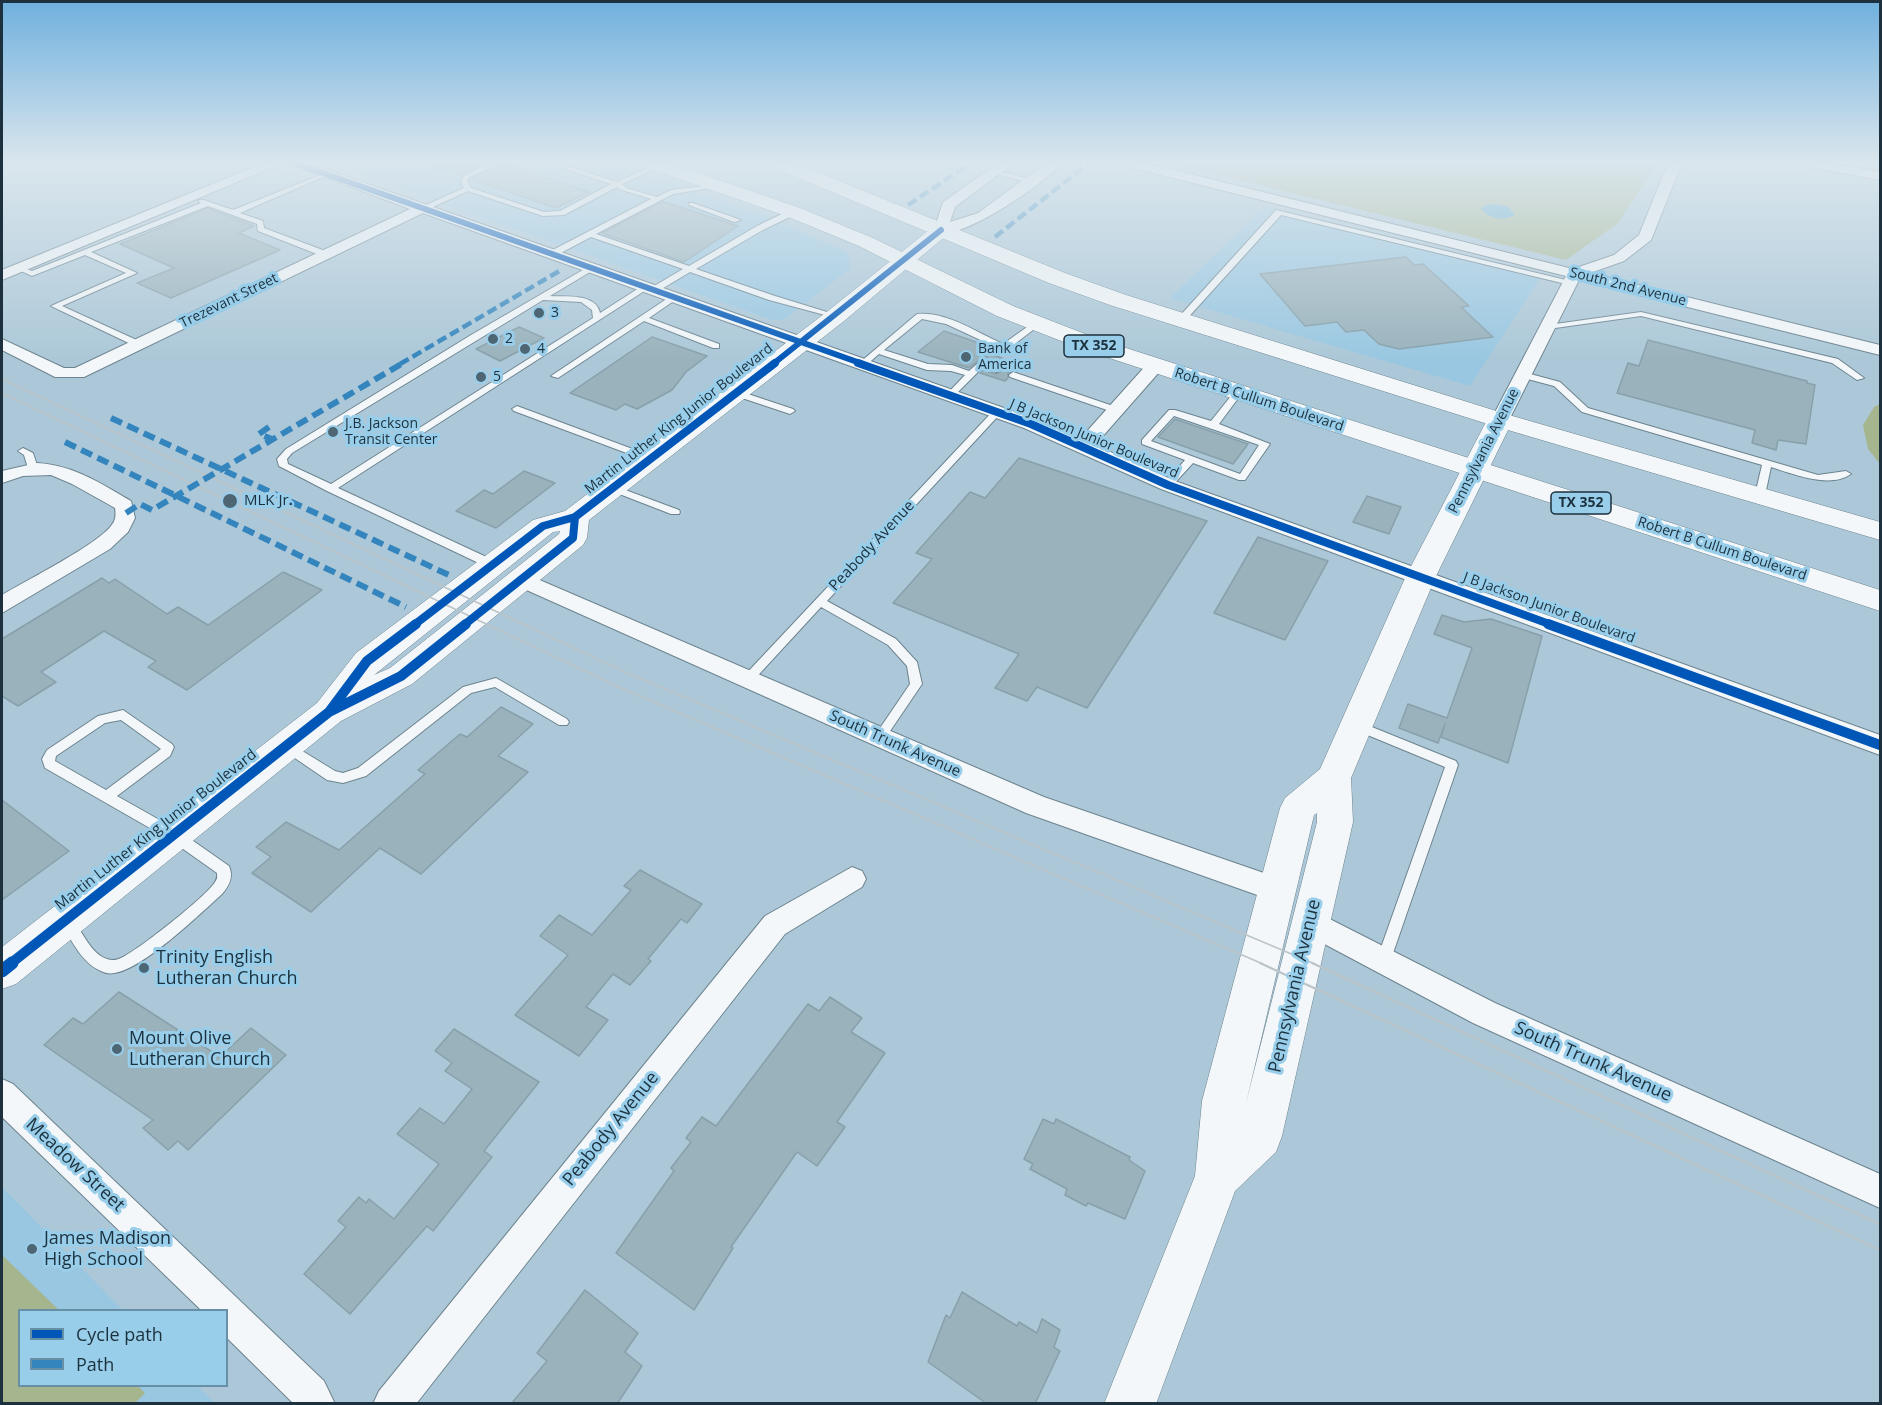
<!DOCTYPE html>
<style>
body{margin:0}
#map{position:relative;width:1882px;height:1405px;overflow:hidden;background:#acc8d8;font-family:"Open Sans",sans-serif}
canvas{display:block}
.frame{position:absolute;inset:0;border:3px solid #1c313d;pointer-events:none}
.legend{position:absolute;left:18px;top:1309px;width:210px;height:78px;box-sizing:border-box;background:#99ceeb;border:2px solid #678fa5;margin:0;padding:8px 10px;list-style:none;font-size:18px;color:#1c313d}
.legend li{display:flex;align-items:center;gap:12px;height:30px}
.legend b{width:30px;border:2px solid #678fa5}
</style>
<div id="map">
<canvas width="1882" height="1405"></canvas>
<div class="frame"></div>
<ul class="legend">
<li><b style="height:8px;background:#0057b8"></b>Cycle path</li>
<li><b style="height:8px;background:#3485be"></b>Path</li>
</ul>
</div>
<script>
const g = document.querySelector('canvas').getContext('2d');
g.lineJoin = 'round';
function paint(path, color) {
  g.fillStyle = color;
  g.fill(path, 'evenodd');
}
function trace(path, color, width, dash) {
  g.strokeStyle = color;
  g.lineWidth = width;
  g.lineCap = dash ? 'butt' : 'round';
  g.setLineDash(dash || []);
  g.stroke(path);
}
function drawText(font, color, halo, rows, align = 'center') {
  g.font = font + ' "Open Sans",sans-serif';
  g.lineWidth = 6;
  g.setLineDash([]);
  g.textBaseline = 'middle';
  g.strokeStyle = halo;
  g.fillStyle = color;
  for (const [text, x, y, turn = 0] of rows) {
    g.save();
    g.translate(x, y);
    g.rotate((+turn || 0) * Math.PI / 180);
    g.textAlign = isNaN(turn) ? turn : align;
    if (halo) g.strokeText(text, 0, 0);
    g.fillText(text, 0, 0);
    g.restore();
  }
}
paint(new Path2D(`
 M327,163H608L763,215L847,252L851,268L783,320H772Z
 M1265,206L1542,275L1470,386L1170,298Z
 M2,1187L123,1310H20V1386H197L215,1403H2Z`), '#99c7e1');
paint(new Path2D(`
 M1169,163H1658L1617,224L1566,260Z
 M1880,404V464L1868,449L1863,425L1874,407Z
 M2,1255L59,1310H20V1386H138L145,1393L135,1403H2Z`), '#a5b68f');
paint(new Path2D(`
 M1496,204L1509,207L1515,215C1504,221 1489,219 1481,209L1485,205Z`), '#59a9d0');
const building = new Path2D(`
 M436,163H486L462,176L435,167Z
 M501,163L589,192L556,208L471,179Z
 M662,202L668,203L738,226L684,262L602,233Z
 M208,208L254,226L239,233L280,250L171,298L137,283L174,268L120,244Z
 M1406,257L1414,265L1423,264L1469,306L1461,307L1493,337L1399,349L1379,344L1364,330L1346,332L1337,322L1305,326L1260,274Z
 M519,327L544,338L500,361L476,349Z
 M944,331L988,346L981,351L1023,365L1017,371L1008,373V378L1005,381L980,373L984,370L996,374L1003,370L985,356L969,368L918,352Z
 M652,337L707,356L686,372L672,390L637,409L625,404L616,410L570,393Z
 M1648,340L1807,381V383L1815,385L1806,444L1778,440L1776,450L1752,443L1755,430L1617,393L1628,363L1639,366Z
 M1175,419L1248,444L1233,464L1158,437Z
 M1019,458L1207,521L1087,708L1037,687L1027,701L995,688L1019,654L893,603L932,559L916,553L970,492L985,498Z
 M524,471L555,483L496,528L456,511L484,490L493,494Z
 M1367,496L1401,507L1389,534L1353,522Z
 M1258,537L1328,561L1285,640L1214,613Z
 M283,572L322,590L187,690L148,667L156,661L104,631L41,672L56,682L18,706L2,696V639L102,578L109,583L115,579L167,614L178,607L208,625Z
 M1442,615L1464,622L1491,619L1542,636L1508,763L1441,737L1445,724L1438,743L1399,728L1408,704L1447,718L1472,648L1434,634Z
 M501,707L533,724L498,756L528,772L421,874L380,848L311,912L252,873L271,857L256,847L286,822L339,850L425,774L418,770L460,734L467,737Z
 M2,800L69,851L2,900Z
 M640,870L702,904L687,923L681,919L648,959L651,961L630,985L613,974L586,1007L608,1020L579,1056L515,1015L568,955L540,936L559,915L592,935L631,890L624,886Z
 M119,992L220,1057L251,1028L286,1055L188,1150L178,1141L168,1150L143,1128L153,1120L44,1045L73,1018L83,1024Z
 M830,997L862,1018L851,1032L885,1053L837,1122L845,1127L817,1166L797,1152L731,1247L733,1248L694,1310L616,1253L674,1171L671,1168L691,1142L686,1138L702,1117L716,1126L808,1004L819,1011Z
 M454,1029L539,1082L484,1151L492,1157L433,1231L427,1226L350,1314L304,1274L346,1227L338,1221L359,1197L366,1203L369,1199L394,1219L439,1164L397,1134L420,1108L444,1124L472,1089L445,1071L452,1063L435,1051Z
 M1043,1119L1054,1124L1056,1119L1130,1157L1129,1160L1145,1171L1125,1219L1088,1203L1086,1206L1065,1195L1067,1189L1030,1169L1033,1164L1024,1159Z
 M585,1290L638,1333L625,1352L642,1366L617,1404H511L547,1361L537,1353Z
 M962,1292L1017,1326L1019,1322L1037,1333L1042,1319L1060,1330L1054,1347L1060,1351L1035,1404H987L928,1362L946,1315L950,1318Z`);
paint(building, '#99b2bc');
trace(building, '#87a0aa', 1.5);
const lane = new Path2D(`
 M491,163H499L470,177L467,181L471,188L544,212L560,211L611,184L547,163H557L617,182L657,164H661V166L622,184L626,188L657,197L671,190L719,184L720,185L717,187L673,194L596,234L689,266L757,226L790,210H796V214L763,230L696,269L775,296L840,316L836,318L769,300L690,272L655,293H649V289L683,269L591,237L553,257H547V253L651,199L622,190L617,187L564,215L543,216L468,191L424,211L417,209L464,188L461,181L465,175Z
 M995,170L1032,180L1033,181L1030,183L993,173V171Z
 M325,173L330,174L240,213L263,221L264,228L328,252V256H322L258,231L257,224L208,206L91,252L137,273L62,306L141,342V346H135L51,306L126,273L85,255L32,276L15,268L19,266L32,271L201,203L198,201L200,200H204L233,210Z
 M689,203H693L741,220L734,222L689,205Z
 M1276,210L1570,281L1574,283L1570,285L1281,215L1184,322H1178V318Z
 M588,267L595,269L550,296C566,297 596,293 600,313L642,286L649,288L338,488L495,561L496,564L495,567H487L327,491L279,466L277,459L286,449L471,335ZM543,300L581,302L592,310L593,318L331,484L288,464L287,459L292,453Z
 M671,296L678,298L649,318L719,344V348H713L644,321L558,378L551,376Z
 M1641,312L1838,359L1864,378L1857,380L1832,363L1641,316L1548,329L1544,327L1548,325Z
 M917,314C946,311 976,332 1001,343L1006,342L1034,322L1041,324L1012,346L1000,349L946,324L922,319L884,350L928,364L952,365L969,371L984,358L988,361L987,363L1001,369L997,372L983,367L953,397L950,398L946,395L965,375L951,371L927,370L879,354L865,366L858,364Z
 M1013,372L1119,408L1121,410L1116,413L1113,412L1010,377L1009,375Z
 M1523,372L1560,382L1588,408L1818,475L1846,471L1851,474C1830,489 1793,474 1771,467L1765,495L1764,497H1756L1755,495L1762,465L1582,412L1554,386L1520,377L1519,375Z
 M736,390L793,409L795,411L790,414L733,395V391Z
 M1238,390L1242,393L1219,424L1270,444L1245,480H1239L1193,463L1171,487H1165V483L1185,460L1142,444V440L1169,410H1175L1211,421L1235,391ZM1174,416L1259,445L1240,474L1151,441Z
 M517,406L654,457L656,459L654,461H648L514,411L512,409Z
 M997,409L1000,410V414L827,601L896,639L917,662L922,684L884,740H876L874,737L910,684L907,666L888,645L821,607L751,683H743L741,680L743,677L994,410Z
 M23,448L33,453L38,468L36,470L33,471L28,468L24,455L18,451Z
 M612,485L679,510L680,512L679,514H671L609,490L607,488Z
 M496,678L567,719L569,722L567,725H559L495,687L471,693L366,776L343,783L327,780L283,750L281,747L283,744H291L335,771L343,773L358,768L463,687Z
 M123,710L172,744L174,747L170,756L117,796L179,831L229,866C234,877 229,886 222,894C200,914 142,970 114,973C110,974 105,973 101,971C82,963 72,941 62,925L60,921L62,917L67,915L72,917C81,930 91,954 107,959C112,961 117,960 121,958C137,951 207,896 215,882C218,878 217,877 217,873L169,839L45,768L42,759L47,750L98,716ZM121,720L161,749L106,790L55,761L56,756L105,723Z
 M1357,721L1456,761L1458,765L1391,959L1389,964L1384,966L1379,964L1377,959L1445,767L1353,729L1351,726L1353,723Z`);
const street = new Path2D(`
 M264,163H283L2,280V270Z
 M288,163H308L1038,420L1080,439L1149,362H1161L1164,366L1161,370L1095,445L1175,481L1880,735V755L1161,489L1024,428L423,213L84,377H55L2,350V339L64,368H75L410,209Z
 M998,163H1014L955,207L950,222L978,213L1046,163H1062C1044,184 963,240 936,233L934,230L943,202Z
 M1123,163H1146L1573,269L1614,255L1639,235L1668,163H1682L1651,240L1624,261L1590,273L1880,345V355L1579,280L1509,420L1500,426L1494,424L1491,420L1566,276L1125,166Z
 M1803,163H1831L1880,172V180L1810,167Z
 M37,463C73,465 100,483 131,501L135,518L128,532L110,549L2,613V595C27,580 95,546 111,526C116,520 116,515 115,508L72,484L51,475L23,476L2,483V471Z
 M521,572L1044,797L1287,881L1291,890L1287,899L1277,902L1026,813L513,584L510,579L513,574Z
 M852,867L862,871L866,879L862,887L785,934L416,1404H373L379,1391L765,916Z
 M1310,909L1495,1003L1880,1174V1208L1473,1023L1300,931L1296,922L1300,913Z
 M2,1079L13,1084L324,1381L335,1404H294L226,1337V1310H201L2,1117Z`);
const secondary = new Path2D(`
 M941,224L948,226L951,230L948,234L844,321L589,520L587,538L583,545L412,684L341,721L16,984L2,989V947L317,703L356,653L533,520L565,511L828,311L934,226ZM560,531L559,534L390,668L374,675L553,532Z
 M1500,412L1509,415L1513,420L1436,576L1351,778L1353,822L1282,1136L1276,1152L1235,1191L1156,1404H1104L1195,1176L1202,1101L1280,808L1285,798L1320,769L1406,576L1487,420L1491,415ZM1317,813V822L1246,1103L1314,815Z`);
const primary = new Path2D(`
 M643,163H670L800,208L873,238L1013,306L1098,339L1880,590V611L1082,349L997,316L859,246L786,216L646,167Z
 M770,163H795L1065,273L1126,295L1509,415L1880,522V540L1491,425L1110,305L1049,283L773,167Z`);
trace(lane, '#6c838f', 2);
trace(street, '#6c838f', 2);
trace(secondary, '#6c838f', 1);
trace(primary, '#6c838f', 1);
paint(lane, '#f3f7f9');
paint(street, '#f3f7f9');
paint(secondary, '#f3f7f9');
paint(primary, '#f3f7f9');
trace(new Path2D(`
 M2,379L625,672L1315,964
 M2,393L612,684L1263,964`), '#bbc4c8', 1.5);
trace(new Path2D(`
 M1260,963L1880,1250
 M1312,963L1880,1224`), '#bbc4c8', 2);
trace(new Path2D(`
 M908,205L971,163
 M995,237L1089,163
 M400,364L561,270`), '#3485be', 4.5, [10, 4.5]);
trace(new Path2D(`
 M111,418L449,575
 M269,427L259,434L272,439
 M65,442L406,607
 M126,513L140,504L152,510L403,363`), '#3485be', 6, [12, 6]);
trace(new Path2D(`
 M295,163L863,364
 M773,364L941,230`), '#0057b8', 6);
trace(new Path2D(`
 M858,363L1031,424L1168,485L1552,625
 M414,625L543,526L575,517L775,363
 M464,625L573,538L575,517`), '#0057b8', 8);
trace(new Path2D(`
 M1548,624L1880,745
 M329,712L367,661L416,624
 M10,964L329,712L401,676L466,624`), '#0057b8', 10);
trace(new Path2D(`
 M2,971L12,963`), '#0057b8', 13);
const sky = g.createLinearGradient(0, 0, 0, 360);
sky.addColorStop(0, '#6fb0de');
sky.addColorStop(0.45, '#dae6ed');
sky.addColorStop(1, '#dae6ed00');
g.fillStyle = sky;
g.fillRect(0, 0, 1882, 360);
for (const [x, y, r, color] of [
 [539,313,6,"#4e6673"],
 [493,339,6,"#4e6673"],
 [525,349,6,"#4e6673"],
 [966,357,6,"#4e6673"],
 [481,377,6,"#4e6673"],
 [333,432,6,"#4e6673"],
 [230,501,8,"#4e6673"],
 [144,968,6,"#4e6673"],
 [117,1049,6,"#4e6673"],
 [32,1249,6,"#4e6673"]
]) {
  const dot = new Path2D();
  dot.arc(x, y, r, 0, 2 * Math.PI);
  g.fillStyle = color;
  g.fill(dot);
  trace(dot, '#99ceeb', 2);
}
drawText('14px', '#1c313d', '#99ceeb', [
 ["South 2nd Avenue",1628,287,14],
 ["Trezevant Street",229,301,-26],
 ["Robert B Cullum Boulevard",1259,400,18],
 ["Martin Luther King Junior Boulevard",679,419,-38],
 ["J B Jackson Junior Boulevard",1094,439,23],
 ["Pennsylvania Avenue",1484,451,-63],
 ["Robert B Cullum Boulevard",1722,549,18],
 ["J B Jackson Junior Boulevard",1549,608,20]
]);
drawText('14px', '#1c313d', '#99ceeb', [
 ["3",551,313],
 ["2",505,339],
 ["4",537,349],
 ["Bank of",978,349],
 ["America",978,365],
 ["5",493,377],
 ["J.B. Jackson",345,424],
 ["Transit Center",345,440]
], 'left');
for (const [x, y, w] of [
 [1094,346,60],
 [1581,503,60]
]) {
  const box = new Path2D();
  box.roundRect(x - w / 2, y - 11, w, 22, 4.5);
  g.fillStyle = '#99ceeb';
  g.fill(box);
  trace(box, '#1c313d', 1.5);
}
drawText('bold 14px', '#1c313d', null, [
 ["TX 352",1094,346],
 ["TX 352",1581,503]
]);
drawText('15px', '#1c313d', '#99ceeb', [
 ["MLK Jr.",244,501]
], 'left');
drawText('15px', '#1c313d', '#99ceeb', [
 ["Peabody Avenue",872,546,-47],
 ["South Trunk Avenue",895,744,24],
 ["Martin Luther King Junior Boulevard",156,830,-38]
]);
drawText('18px', '#1c313d', '#99ceeb', [
 ["Trinity English",156,958],
 ["Lutheran Church",156,979],
 ["Mount Olive",129,1039],
 ["Lutheran Church",129,1060],
 ["James Madison",44,1239],
 ["High School",44,1260]
], 'left');
drawText('18px', '#1c313d', '#99ceeb', [
 ["Pennsylvania Avenue",1295,986,-77],
 ["South Trunk Avenue",1593,1062,24],
 ["Peabody Avenue",611,1129,-51],
 ["Meadow Street",75,1165,43]
]);
</script>
